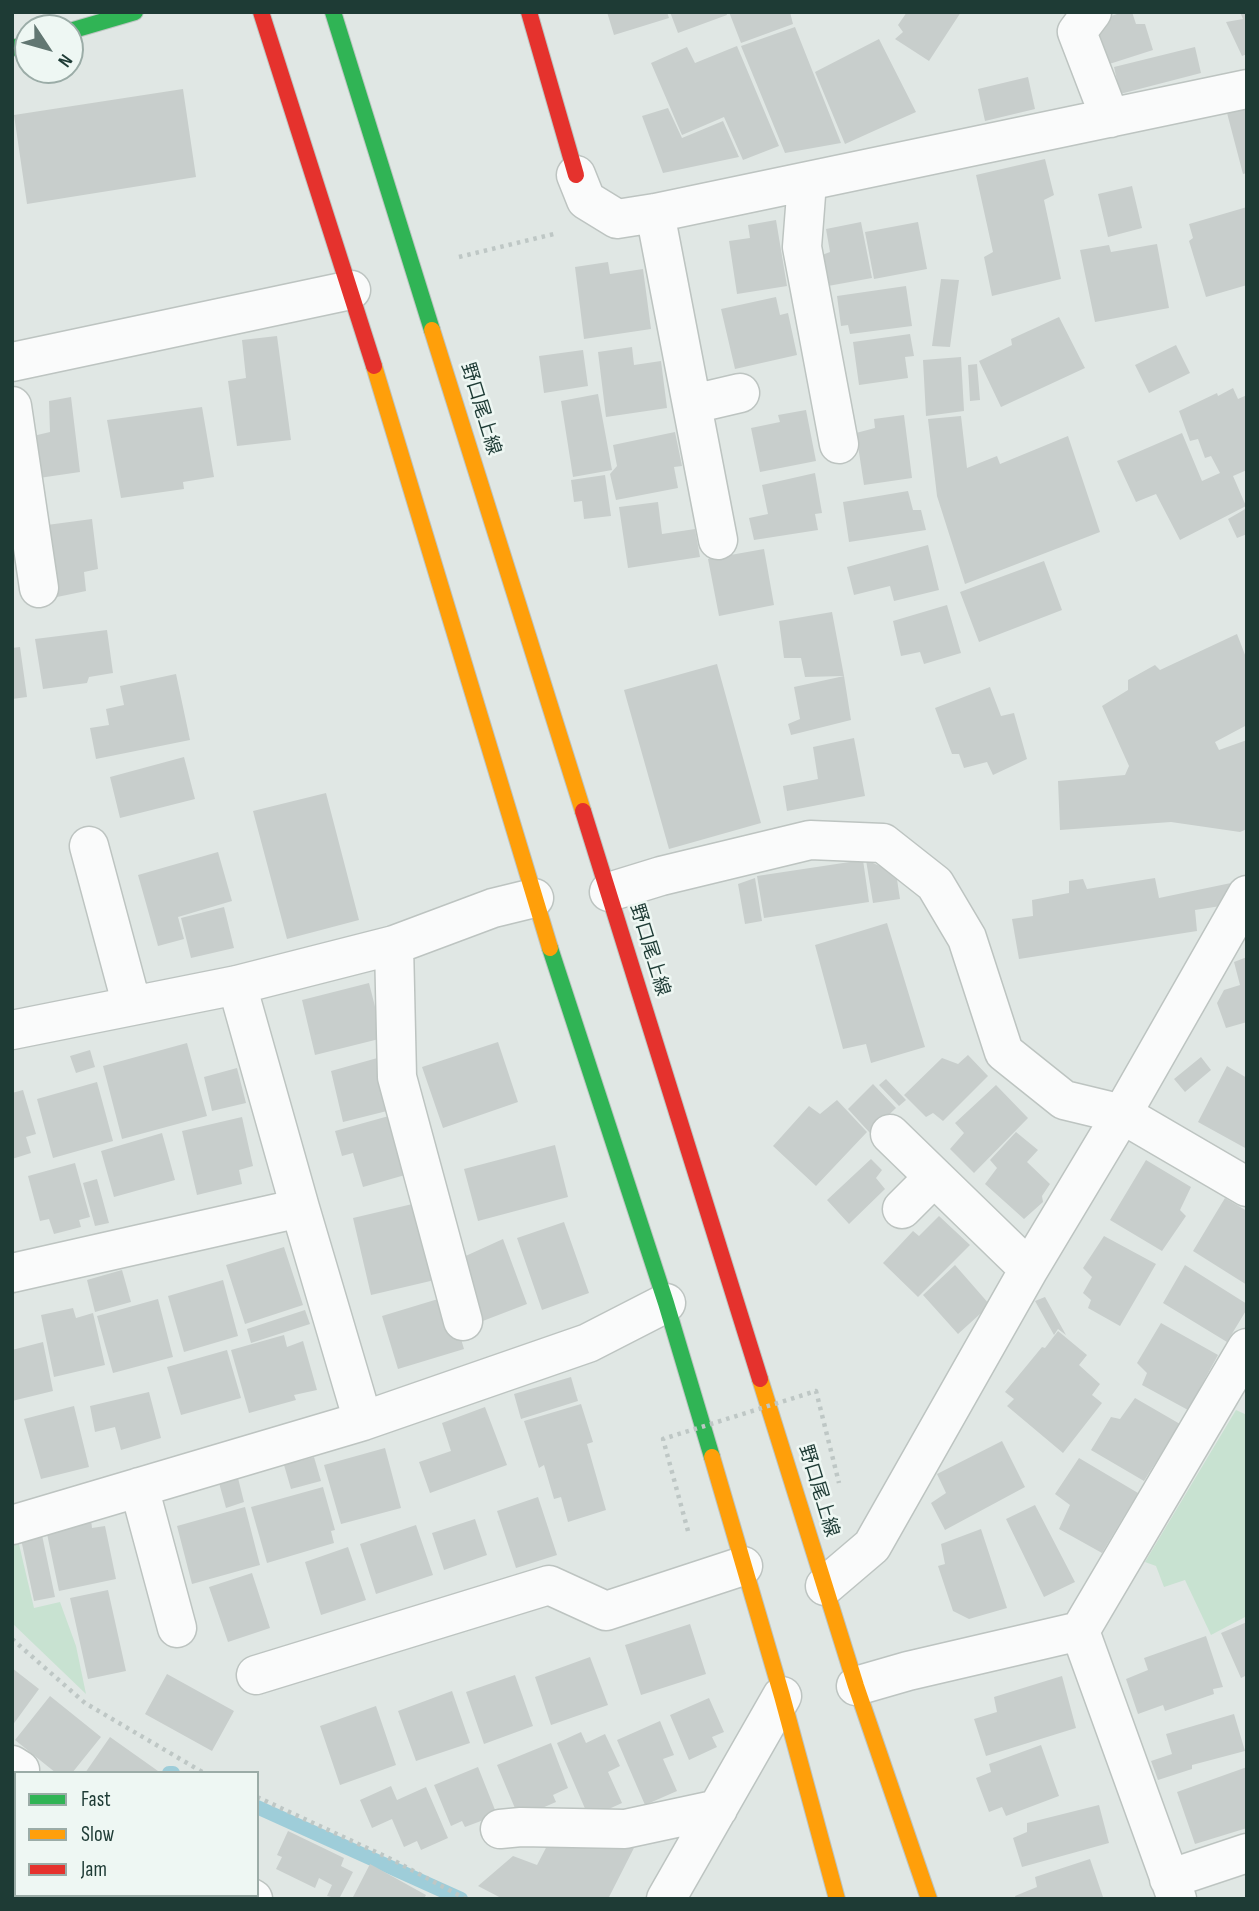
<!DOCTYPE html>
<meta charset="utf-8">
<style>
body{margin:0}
#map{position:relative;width:1259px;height:1911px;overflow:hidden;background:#e0e7e4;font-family:"Sofia Sans Condensed",sans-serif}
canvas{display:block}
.frame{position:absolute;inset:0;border:14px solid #1e3b35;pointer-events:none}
.legend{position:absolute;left:14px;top:1771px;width:245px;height:126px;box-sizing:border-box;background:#eef7f3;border:2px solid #9baca7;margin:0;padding:9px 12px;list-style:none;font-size:21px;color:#1e3b35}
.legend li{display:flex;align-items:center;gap:14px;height:35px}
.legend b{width:35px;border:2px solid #9baca7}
.north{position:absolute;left:14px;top:14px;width:70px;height:70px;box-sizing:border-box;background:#eef7f3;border:2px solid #9baca7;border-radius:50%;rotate:126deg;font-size:19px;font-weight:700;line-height:28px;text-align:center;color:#1e3b35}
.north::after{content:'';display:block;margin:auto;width:24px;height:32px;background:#627772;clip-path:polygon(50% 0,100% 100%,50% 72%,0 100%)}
</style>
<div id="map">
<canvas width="1259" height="1911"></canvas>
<div class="frame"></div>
<ul class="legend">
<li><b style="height:9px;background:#30b455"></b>Fast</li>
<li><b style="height:9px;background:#ff9f0a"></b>Slow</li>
<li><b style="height:9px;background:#e5322d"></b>Jam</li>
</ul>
<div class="north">N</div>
</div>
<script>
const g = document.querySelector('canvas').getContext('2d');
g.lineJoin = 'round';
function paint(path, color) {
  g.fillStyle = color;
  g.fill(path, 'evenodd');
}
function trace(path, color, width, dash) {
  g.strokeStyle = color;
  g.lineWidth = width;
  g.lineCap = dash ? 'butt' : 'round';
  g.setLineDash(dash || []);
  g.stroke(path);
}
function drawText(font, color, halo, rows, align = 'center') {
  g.font = font + ' "Sofia Sans Condensed","Noto Sans JP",sans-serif';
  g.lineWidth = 5;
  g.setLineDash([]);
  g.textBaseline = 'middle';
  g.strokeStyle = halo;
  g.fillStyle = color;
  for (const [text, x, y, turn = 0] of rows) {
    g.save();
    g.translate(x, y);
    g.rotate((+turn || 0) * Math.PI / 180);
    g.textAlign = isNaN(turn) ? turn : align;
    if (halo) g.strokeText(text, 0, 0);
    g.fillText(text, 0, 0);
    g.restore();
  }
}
paint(new Path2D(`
 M1236,1410L1247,1415V1616L1211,1635L1185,1580L1164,1587L1156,1566L1145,1562Z
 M18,1540L34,1608L60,1602L76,1646L86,1694L12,1623V1541Z`), '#c8e2d1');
trace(new Path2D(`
 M169,1773H173
 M257,1807L461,1899`), '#9ecdd9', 14);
paint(new Path2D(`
 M607,12H667L669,18L614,35Z
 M670,12H726L727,15L678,33Z
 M729,12H790L793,24L741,43Z
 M907,12H961L929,61L895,39L903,32L898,25Z
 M1123,12H1132L1136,24H1145L1153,50L1103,66L1090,23Z
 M1240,12H1247V54L1242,56L1226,22L1243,19Z
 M795,27L841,143L785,153L741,46Z
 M879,39L916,112L845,144L815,72Z
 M737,46L779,146L743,160L724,117L682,135L651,63L687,47L695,63Z
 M1195,47L1201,73L1120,94L1114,67Z
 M1028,77L1035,109L985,121L978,89Z
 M183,89L196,177L27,204L14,115Z
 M668,108L682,138L723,121L739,157L663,173L642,116Z
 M1247,108V173L1243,174L1227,113Z
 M1045,159L1054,195L1044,200L1061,279L992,296L984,257L993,252L976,175Z
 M1132,186L1142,228L1108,237L1098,194Z
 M1247,207V285L1206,297L1189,241L1193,238L1189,224Z
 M776,220L787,286L737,294L729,241L750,238L748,225Z
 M861,222L872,278L828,286L822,255L830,252L826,229Z
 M918,222L927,269L874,279L865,232Z
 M1157,244L1169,308L1095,322L1080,250L1109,245L1111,252Z
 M608,262L610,274L643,269L651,329L584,339L575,267Z
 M941,279L959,280L950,347L932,346Z
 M906,286L912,326L850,334L848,325L841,326L837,296Z
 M776,297L780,315L788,313L797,355L735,369L721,309Z
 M1059,317L1085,368L1001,407L979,361L1012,345L1011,339Z
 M910,334L914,356L905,357L908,378L859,385L853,342Z
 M277,336L291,440L237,446L228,381L246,378L242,340Z
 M1176,345L1190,373L1149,393L1135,365Z
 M632,347L634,365L661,361L667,408L606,417L598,352Z
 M583,350L588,386L544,393L539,356Z
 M961,357L964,411L926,416L923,360Z
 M977,364L980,400L970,401L968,365Z
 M1233,388L1238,399L1247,395V470L1233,476L1246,506L1180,540L1156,494L1136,502L1117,461L1182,433L1202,481L1220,473L1211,456L1205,458L1198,439L1190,441L1179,411L1217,393L1218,396Z
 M598,394L612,470L573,477L561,401Z
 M71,397L80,472L39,478L33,436L50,432L49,401Z
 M202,407L214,477L183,482L184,489L121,498L107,420Z
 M806,410L816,461L760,472L751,428L780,422L778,415Z
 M904,415L912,478L864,485L856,433L875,428L874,419Z
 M961,416L967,468L997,456L1000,464L1068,436L1100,532L965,584L937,496L928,419Z
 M675,432L682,466L674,467L678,488L616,500L610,474L617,466L613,445Z
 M815,473L822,513L815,514L818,530L754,540L749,518L768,514L762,485Z
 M605,475L611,516L584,519L582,501L574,502L571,480Z
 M908,491L913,510H921L926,530L849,542L843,502Z
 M658,502L662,534L695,529L700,557L628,568L619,507Z
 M1247,508V534L1237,538L1228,519Z
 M92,519L98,569L84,572L86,591L57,597L47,525Z
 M928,545L939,590L894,601L890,586L854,595L847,567Z
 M764,549L774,605L719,616L708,559Z
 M1044,561L1062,610L979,642L960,592Z
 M947,605L961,653L924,664L920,652L901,656L893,621Z
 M832,612L844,676L851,720L791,735L788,724L800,719L794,687L844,676L805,677L801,658H784L779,621Z
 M107,630L113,673L89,677L87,683L43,689L35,639Z
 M1237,634L1247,660V725L1215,742L1219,750L1247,740V829L1240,832L1171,822L1060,830L1058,781L1125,775L1129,766L1102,706L1128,690V680L1155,665L1160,670Z
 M20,647L27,697L12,699V648Z
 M717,664L761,823L669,849L624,690Z
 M176,674L190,740L96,759L90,728L109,725L106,709L124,705L120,686Z
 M990,687L1001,716L1014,713L1027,759L993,775L987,762L964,768L959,754H952L935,708Z
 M854,738L865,796L787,811L783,786L818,779L813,747Z
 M184,757L195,799L120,818L110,777Z
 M326,793L359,920L287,939L253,811Z
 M218,852L232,901L178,917L184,939L158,946L138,875Z
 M863,860L869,902L764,918L757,876Z
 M866,860L896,873L900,899L873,903Z
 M755,878L762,921L745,924L738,884Z
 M1155,878L1159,898L1231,883L1227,905L1195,910L1197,931L1019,959L1012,919L1033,916L1032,900L1069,893V881L1083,879L1087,889Z
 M224,907L234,948L191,958L181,918Z
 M887,923L925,1047L871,1063L866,1044L843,1049L815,945Z
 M1247,957V1022L1226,1028L1217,1003L1224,990L1240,985L1234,962Z
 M369,983L383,1038L315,1055L302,1000Z
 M498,1042L518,1102L443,1128L422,1067Z
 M187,1043L207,1116L122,1139L103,1066Z
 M90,1050L95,1067L76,1073L70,1056Z
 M968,1055L988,1076L943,1121L933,1113L926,1117L904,1095L942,1058L958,1064Z
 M381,1057L395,1109L343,1122L331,1071Z
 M1201,1057L1211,1070L1185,1092L1174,1079Z
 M1227,1066L1247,1078V1149L1198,1122Z
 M237,1068L246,1103L212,1111L204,1077Z
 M886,1079L906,1100L899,1106L879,1085Z
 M97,1082L113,1141L53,1158L37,1099Z
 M873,1084L896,1108L870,1133L848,1109Z
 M996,1085L1028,1118L974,1173L950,1149L964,1133L955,1123Z
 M23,1090L36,1134L26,1137L31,1153L12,1159V1093Z
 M837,1100L867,1132L816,1186L773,1146L809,1106L820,1114Z
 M396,1114L412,1173L363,1187L353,1153L342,1156L335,1131Z
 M242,1117L253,1166L239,1170L242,1184L197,1195L182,1131Z
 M1016,1132L1038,1150L1027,1162L1050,1184L1042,1196L1043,1202L1024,1219L985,1184L997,1168L990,1160Z
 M162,1133L175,1180L114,1197L101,1151Z
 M555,1145L568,1197L478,1221L464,1169Z
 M871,1159L882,1170L876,1178L885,1189L849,1224L827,1200Z
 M1146,1160L1191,1187L1180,1210L1186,1216L1162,1251L1110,1220Z
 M75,1163L90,1217L79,1220L81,1227L54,1234L49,1219L40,1221L28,1176Z
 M97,1179L109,1223L95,1226L83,1183Z
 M1225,1198L1247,1211V1285L1193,1251Z
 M421,1202L439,1279L371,1295L353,1218Z
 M939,1216L970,1245L918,1297L883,1263L913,1231L919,1236Z
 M564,1222L589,1293L542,1310L517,1238Z
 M1104,1236L1156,1264L1120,1326L1088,1308L1091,1300L1083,1293L1092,1277L1083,1268Z
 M503,1239L527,1304L475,1324L459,1259Z
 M284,1247L303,1305L245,1324L226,1265Z
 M955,1265L990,1305L958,1334L923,1295Z
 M1185,1265L1247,1304V1309L1227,1342L1163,1303Z
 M122,1270L131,1302L95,1312L87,1280Z
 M223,1280L238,1336L184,1352L168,1296Z
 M448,1296L464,1349L398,1369L382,1316Z
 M1045,1297L1066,1335L1058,1329L1054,1335L1035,1301Z
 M158,1299L173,1357L113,1373L97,1316Z
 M73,1308L76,1318L93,1313L105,1365L54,1377L41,1315Z
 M305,1310L310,1324L251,1343L247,1329Z
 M1161,1323L1218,1355L1188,1410L1142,1385L1147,1373L1137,1363Z
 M1058,1331L1087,1355L1079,1365L1100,1384L1092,1395L1102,1403L1063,1453L1007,1406L1014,1399L1005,1392L1042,1347L1045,1348Z
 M284,1335L287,1347L303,1341L317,1390L294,1395L296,1400L249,1413L231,1350Z
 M43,1342L53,1391L12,1401V1350Z
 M227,1350L241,1398L181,1415L167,1367Z
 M571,1377L578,1401L521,1419L514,1394Z
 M149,1392L161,1438L121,1450L115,1427L95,1432L90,1406Z
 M1135,1398L1180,1424L1144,1481L1091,1450L1111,1417L1120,1419Z
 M581,1404L593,1442L587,1444L606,1510L568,1522L561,1497L554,1499L544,1465L539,1468L524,1421Z
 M74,1406L89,1467L41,1479L24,1419Z
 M485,1407L507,1465L430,1493L419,1462L451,1451L442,1423Z
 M1002,1441L1025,1487L945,1530L931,1503L946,1493L937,1474Z
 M385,1448L401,1508L341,1524L324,1465Z
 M314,1457L321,1481L291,1489L284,1465Z
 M1079,1458L1138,1493L1102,1553L1059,1529L1070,1505L1055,1494Z
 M238,1478L244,1502L226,1508L219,1483Z
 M323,1487L335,1530L331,1531L334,1543L267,1563L251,1507Z
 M538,1497L557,1555L516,1568L497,1511Z
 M1035,1505L1075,1582L1044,1597L1006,1519Z
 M245,1507L260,1565L192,1584L177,1526Z
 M91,1519L92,1528L105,1526L116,1579L59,1591L46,1529Z
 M475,1519L487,1555L444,1570L432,1533Z
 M416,1525L433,1575L376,1594L360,1544Z
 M981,1529L1007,1608L969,1619L953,1611L938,1566L945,1564L941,1544Z
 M42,1535L55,1597L34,1601L21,1539Z
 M348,1547L366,1600L321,1615L305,1562Z
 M252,1573L270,1628L228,1642L209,1587Z
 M108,1590L126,1671L88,1679L70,1598Z
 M1247,1622V1675L1241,1678L1221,1633Z
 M690,1624L706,1674L641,1695L625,1645Z
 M1206,1636L1223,1687L1213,1689L1214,1694L1165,1711L1163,1705L1138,1714L1126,1679L1148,1670L1144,1658Z
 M590,1657L608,1705L551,1725L535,1677Z
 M12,1668L39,1689L12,1726Z
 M167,1674L234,1711L212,1751L145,1714Z
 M515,1675L533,1726L484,1744L466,1692Z
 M1062,1676L1076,1728L986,1756L974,1719L997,1712L994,1697Z
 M452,1691L470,1743L416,1761L398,1711Z
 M50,1696L101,1737L72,1773H56L15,1740Z
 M709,1698L724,1732L712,1737L717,1747L689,1760L670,1715Z
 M376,1706L396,1765L340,1785L320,1726Z
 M1234,1714L1245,1751L1192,1765V1769L1158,1780L1151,1761L1172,1754L1166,1734Z
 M660,1721L674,1755L663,1759L677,1791L645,1805L617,1740Z
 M581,1732L586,1743L605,1734L620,1766L608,1772L622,1803L589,1818L557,1743Z
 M110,1737L158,1771L156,1773H85Z
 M551,1743L568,1788L553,1795L556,1802L519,1818L497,1765Z
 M1041,1745L1059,1796L1006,1816L1002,1807L989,1812L976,1778L991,1772L989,1764Z
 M478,1767L497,1815L465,1827L462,1821L451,1826L434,1785Z
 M1247,1767V1828L1195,1844L1177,1792Z
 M391,1786L397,1800L426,1787L448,1838L421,1850L417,1841L404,1847L392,1819L372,1828L360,1800Z
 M1099,1805L1109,1843L1022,1867L1013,1838L1027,1832V1823Z
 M288,1831L344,1858L341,1866L353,1872L339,1899L327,1896L332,1885L319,1878L315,1888L276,1869L282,1857L277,1855Z
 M548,1844L610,1848L636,1844L608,1899H503L478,1886L513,1856L537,1865Z
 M1090,1859L1103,1897L1016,1899L1015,1896L1037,1887L1035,1877Z
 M370,1864L426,1895L424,1899H352Z`), '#c8cecc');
const street = new Path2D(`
 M1092,12L1077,32L1110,118
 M576,175L586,200L617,219L655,213L1247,89
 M807,182L802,247L839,444
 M655,213L718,540
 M12,362L351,290
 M693,404L740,393
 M12,406L39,588
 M89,846L132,1006
 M609,892L661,876L810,840L883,843L935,884L967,938L1004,1052L1064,1100L1122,1114L1247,1187
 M394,945L397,1077L463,1321
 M12,1030L237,985L394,945L493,908L534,898
 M890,1134L1029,1269
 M300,1208L363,1421
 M902,1209L934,1177
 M12,1273L300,1208L237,985
 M139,1487L177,1628
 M12,1525L363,1421L588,1343L666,1303
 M825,1586L872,1546L1029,1269L1122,1114L1247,895
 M256,1675L549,1585L606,1611L743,1566
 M856,1686L908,1671L1080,1631
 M12,1765L20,1770
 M500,1829L521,1827L625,1829L718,1809
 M1169,1879L1247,1853
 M246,1895L253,1899
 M666,1899L782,1696
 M1177,1899L1080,1631L1247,1348`);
const fast = new Path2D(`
 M333,12L432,330
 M70,31L135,12
 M12,48L28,44
 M550,948L666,1303L712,1457`);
const slow = new Path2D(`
 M432,330L583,811
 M374,366L550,948
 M760,1379L856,1686L929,1899
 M712,1457L782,1696L837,1899`);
const jam = new Path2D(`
 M261,12L374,366
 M529,12L576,175
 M583,811L760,1379`);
trace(street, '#bdc4c1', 41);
trace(fast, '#bdc5c2', 18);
trace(slow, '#bdc5c2', 18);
trace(jam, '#bdc5c2', 18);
trace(new Path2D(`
 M459,257L558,233
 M12,1639L85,1703L204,1773
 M257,1797L393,1860L466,1899`), '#bec7c5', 4.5, [3.5, 5]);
trace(street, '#fafbfb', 38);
trace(fast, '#30b455', 16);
trace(slow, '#ff9f0a', 16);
trace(jam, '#e5322d', 16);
trace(new Path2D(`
 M688,1531L663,1439L816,1391L839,1483`), '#bec7c5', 4.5, [3.5, 5]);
drawText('19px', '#1e3b35', '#eef7f3', [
 ["野口尾上線",480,409,73],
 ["野口尾上線",649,950,73],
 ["野口尾上線",818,1491,73]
]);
</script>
